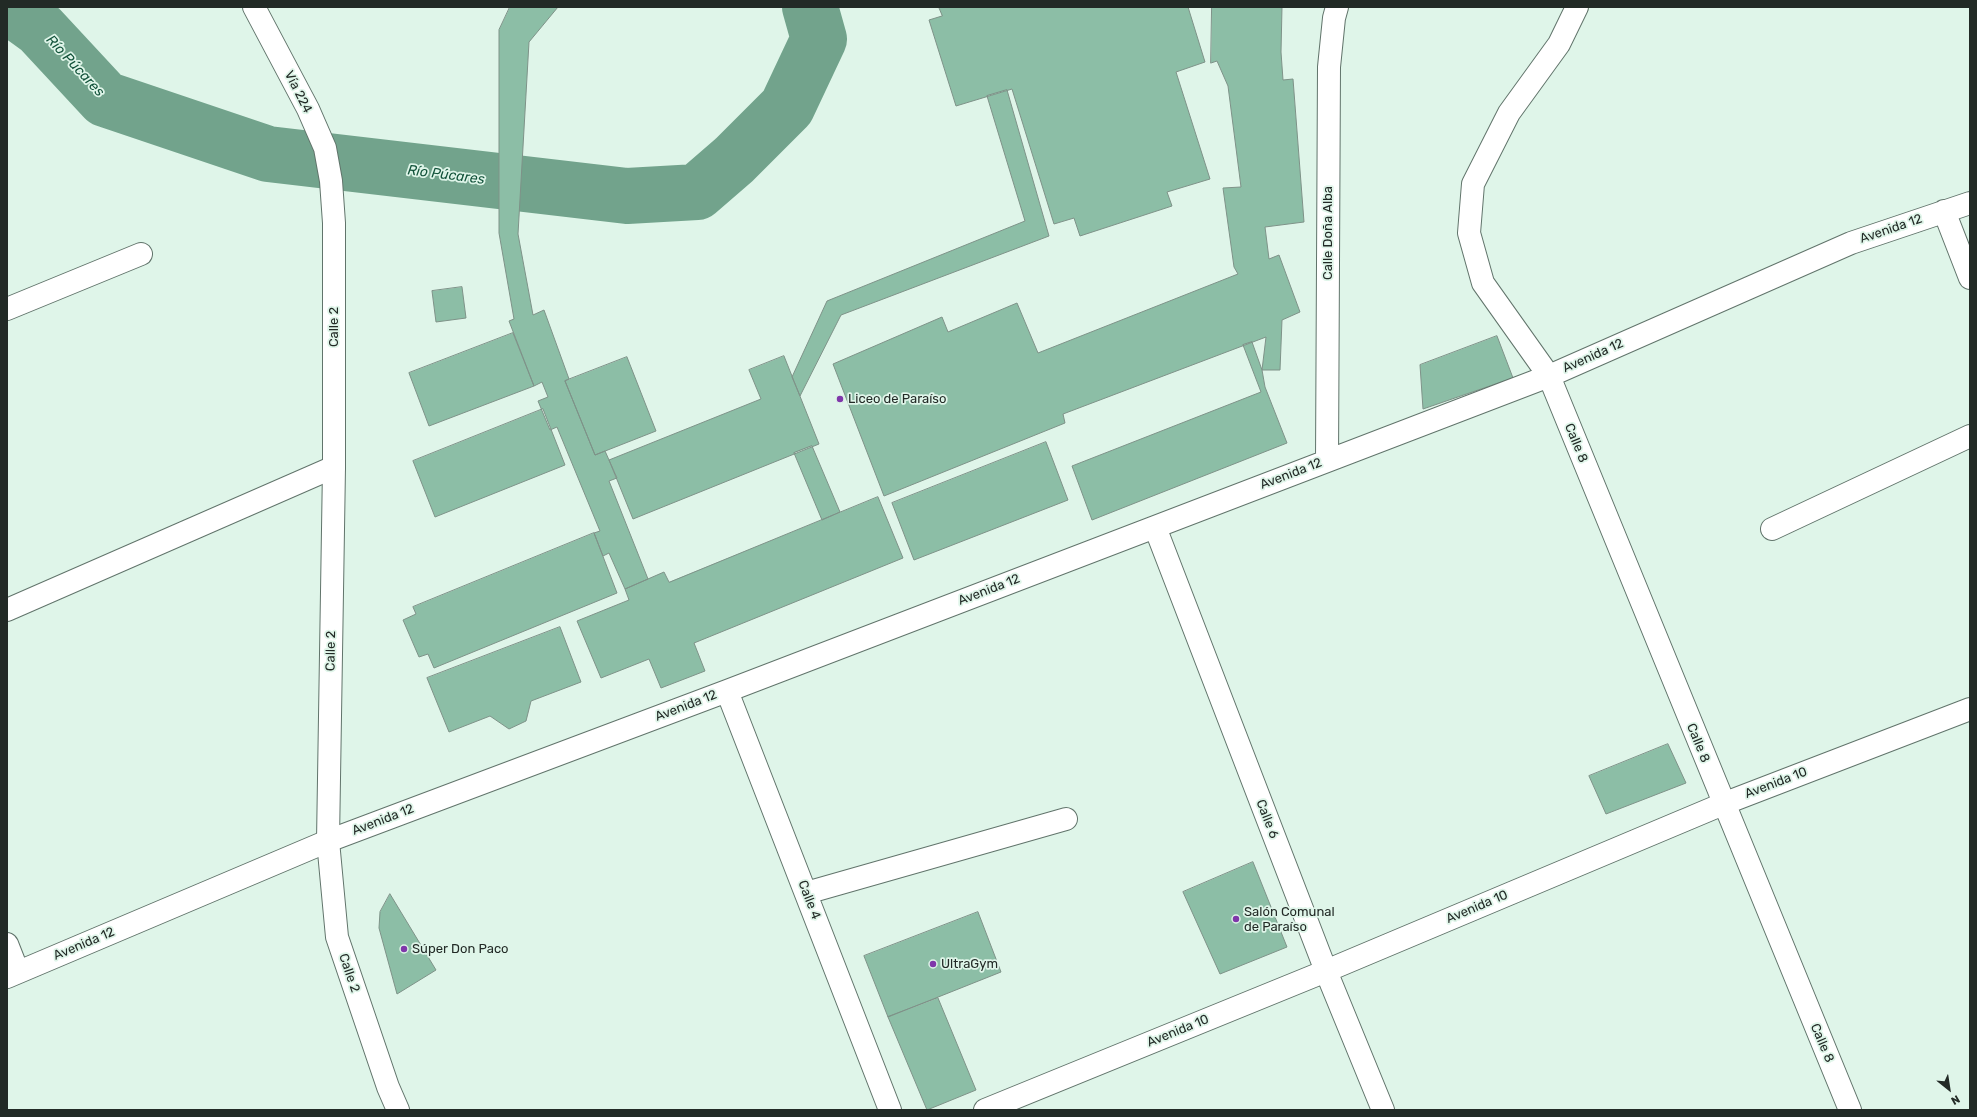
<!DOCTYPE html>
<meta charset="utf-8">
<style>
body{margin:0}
#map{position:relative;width:1977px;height:1117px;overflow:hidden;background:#dff5e9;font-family:Rubik,sans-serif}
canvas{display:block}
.frame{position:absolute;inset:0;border:8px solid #222a26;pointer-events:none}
.north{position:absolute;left:1929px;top:1069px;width:40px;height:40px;-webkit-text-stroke:3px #dff5e9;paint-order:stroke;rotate:150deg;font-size:11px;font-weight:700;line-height:16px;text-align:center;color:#222a26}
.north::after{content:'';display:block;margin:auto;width:14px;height:18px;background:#222a26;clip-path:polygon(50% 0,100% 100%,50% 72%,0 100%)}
</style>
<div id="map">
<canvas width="1977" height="1117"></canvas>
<div class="frame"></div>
<div class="north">N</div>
</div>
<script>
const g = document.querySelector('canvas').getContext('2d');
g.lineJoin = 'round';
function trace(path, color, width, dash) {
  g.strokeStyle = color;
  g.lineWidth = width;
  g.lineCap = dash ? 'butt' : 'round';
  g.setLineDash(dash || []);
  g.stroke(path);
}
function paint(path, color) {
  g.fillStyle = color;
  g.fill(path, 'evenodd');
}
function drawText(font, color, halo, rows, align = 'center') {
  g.font = font + ' Rubik,sans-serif';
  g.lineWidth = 3.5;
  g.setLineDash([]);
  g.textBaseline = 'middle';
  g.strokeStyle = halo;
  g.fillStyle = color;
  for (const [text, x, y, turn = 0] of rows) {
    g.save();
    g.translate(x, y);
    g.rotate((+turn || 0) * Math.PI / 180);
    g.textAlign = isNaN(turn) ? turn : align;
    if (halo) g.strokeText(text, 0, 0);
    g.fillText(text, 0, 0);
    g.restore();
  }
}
trace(new Path2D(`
 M10,7L40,29L105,99L268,154L627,196L697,192L734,160L787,107L819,39L810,7`), '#72a38c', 56);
const building = new Path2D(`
 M510,7H558L529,42L518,234L533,315L544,310L569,379L565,381L595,455L605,451L617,478L609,481L648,579L625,589L609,553L603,556L594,533L600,531L557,427L550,430L538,401L548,397L542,382L534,386L509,321L514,319L499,233V30Z
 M939,7H1188L1205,62L1176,72L1210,179L1167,192L1172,206L1080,236L1074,218L1054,224L1012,89L956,106L929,20L942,16Z
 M1212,7H1282L1281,52L1283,80L1293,79L1304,222L1265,227L1269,259L1279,255L1300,312L1282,320L1280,370H1262L1266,337L1063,414L1065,423L884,496L833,364L942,317L948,332L1017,303L1038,353L1238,274L1234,267L1223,188L1241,187L1228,86L1217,61L1211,63Z
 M1007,90L1049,236L841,315L800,396L792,377L827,301L1025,221L987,96Z
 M462,287L466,318L436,322L432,291Z
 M513,333L534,386L429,426L409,373Z
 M1497,336L1513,378L1423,409L1420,365Z
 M1252,342L1262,370L1265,387L1287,443L1092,520L1072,466L1261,392L1243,345Z
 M784,356L819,444L633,519L609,460L761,399L749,370Z
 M627,357L656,431L595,455L565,381Z
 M543,409L565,465L435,517L413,461Z
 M1046,442L1068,500L914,560L892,503Z
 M812,446L840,512L822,520L794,453Z
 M878,497L903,558L694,643L705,671L661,688L649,659L601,678L577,621L629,600L625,589L664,572L669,582Z
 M594,533L617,593L434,668L428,654L419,657L403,620L416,614L413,607Z
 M560,627L581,682L531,701L526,721L509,729L490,716L449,732L427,678Z
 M1668,744L1686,783L1606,814L1589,776Z
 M1253,862L1287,947L1220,974L1183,892Z
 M390,894L436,970L397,994L379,928L380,912Z
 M978,912L1001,972L888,1017L864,956Z
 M938,998L976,1090L927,1110L888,1017Z`);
paint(building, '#8cbea6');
trace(building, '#7e9288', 1);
const street = new Path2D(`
 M1577,7L1559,44L1509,113L1473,184L1469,233L1483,283L1549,376L1850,1110
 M1944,211L1970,278
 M7,309L141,254
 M1327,460L1329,67L1334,18L1337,7
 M1155,527L1326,971L1383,1110
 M1772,529L1970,436
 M7,610L334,467
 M727,691L890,1110
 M806,893L1066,819
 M7,944L18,972
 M7,977L328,841L727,691L1549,376L1851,243L1970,203
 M985,1110L1326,971L1723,804L1970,709`);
const secondary = new Path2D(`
 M254,7L308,109L325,148L331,181L334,223V467L328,841L337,937L388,1087L398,1110`);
trace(street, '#61746b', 24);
trace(secondary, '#61746b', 24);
trace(street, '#fff', 22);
trace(secondary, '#fff', 22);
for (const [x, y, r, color] of [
 [840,399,4,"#7f37aa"],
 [1236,919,4,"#7f37aa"],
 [404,949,4,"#7f37aa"],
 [933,964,4,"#7f37aa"]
]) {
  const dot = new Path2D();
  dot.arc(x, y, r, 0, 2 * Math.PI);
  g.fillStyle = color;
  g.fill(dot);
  trace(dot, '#dff5e9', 1.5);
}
drawText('13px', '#222a26', '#dff5e9', [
 ["Vía 224",298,92,63],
 ["Avenida 12",1891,229,-19],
 ["Calle Doña Alba",1328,233,-90],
 ["Calle 2",334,327,-90],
 ["Avenida 12",1593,356,-24],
 ["Calle 8",1576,443,68],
 ["Avenida 12",1291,474,-21],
 ["Avenida 12",989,590,-21],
 ["Calle 2",331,651,-89],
 ["Avenida 12",686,706,-21],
 ["Calle 8",1698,743,68],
 ["Avenida 10",1776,783,-21],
 ["Calle 6",1267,819,69],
 ["Avenida 12",383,820,-21],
 ["Calle 4",809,900,69],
 ["Avenida 10",1477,907,-23],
 ["Avenida 12",84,944,-23],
 ["Calle 2",349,973,71],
 ["Avenida 10",1178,1031,-22],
 ["Calle 8",1822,1043,67]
]);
drawText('13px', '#222a26', '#dff5e9', [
 ["Liceo de Paraíso",848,399],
 ["Salón Comunal",1244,912],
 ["de Paraíso",1244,927],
 ["Súper Don Paco",412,949],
 ["UltraGym",941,964]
], 'left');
drawText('italic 14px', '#12523a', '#dff5e9', [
 ["Río Púcares",75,66,47],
 ["Río Púcares",446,175,7]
]);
</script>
